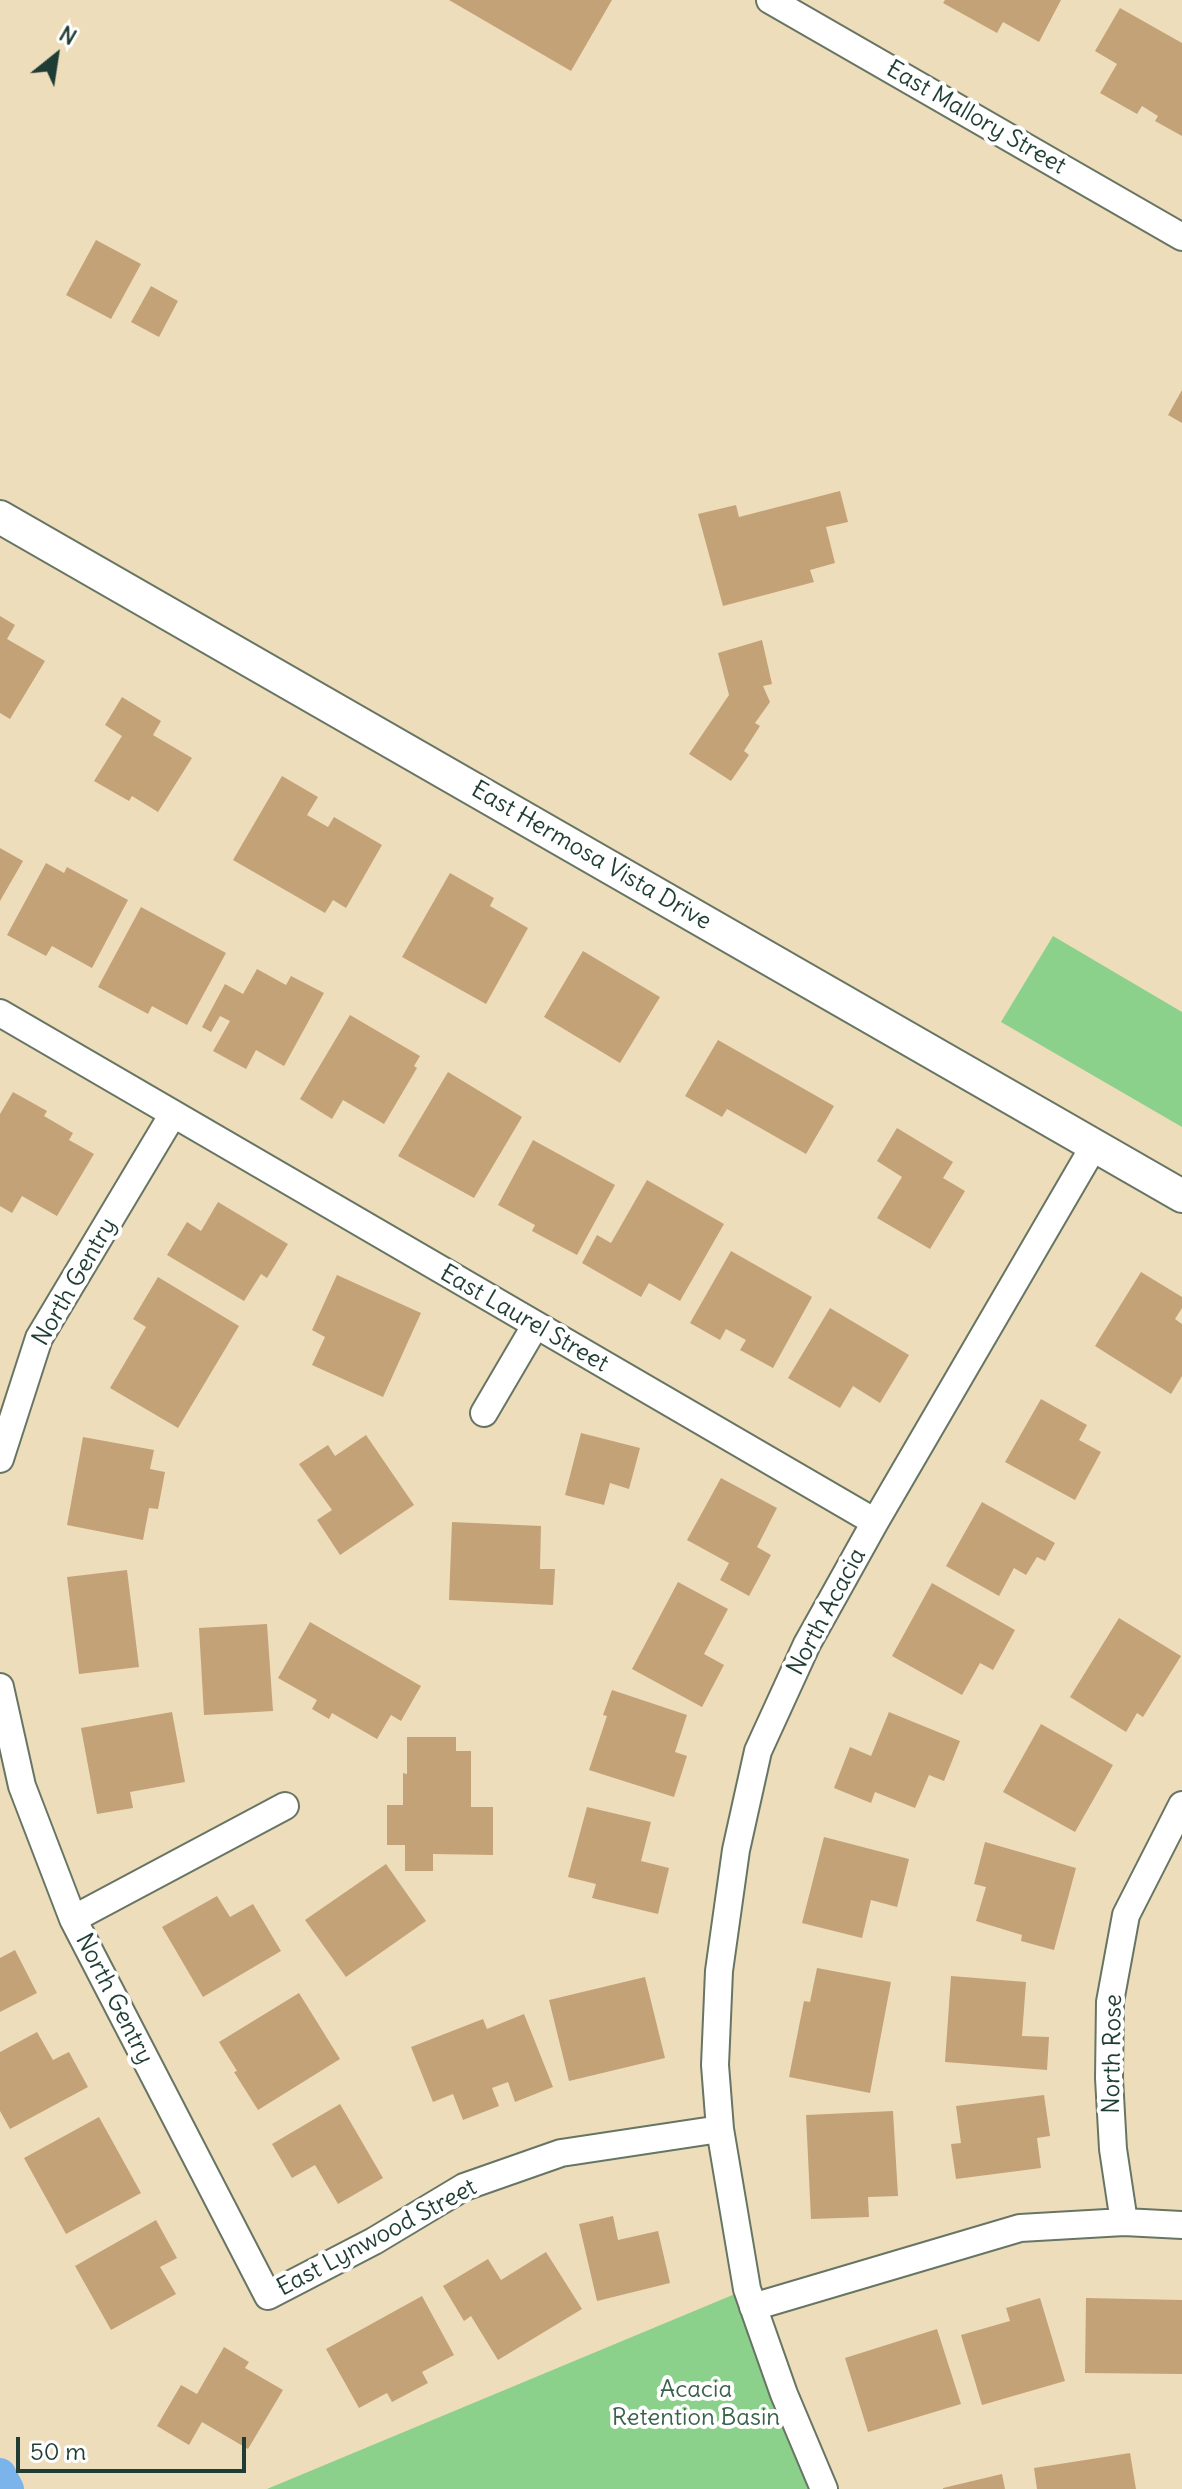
<!DOCTYPE html>
<style>
body{margin:0}
#map{position:relative;width:1182px;height:2489px;overflow:hidden;background:#edb;font-family:Delius,sans-serif}
canvas{display:block}
.north{position:absolute;left:16px;top:16px;width:80px;height:80px;-webkit-text-stroke:6px #fff;paint-order:stroke;rotate:30deg;font-size:22px;font-weight:700;line-height:32px;text-align:center;color:#1f3d34}
.north::after{content:'';display:block;margin:auto;width:28px;height:36px;background:#1f3d34;clip-path:polygon(50% 0,100% 100%,50% 72%,0 100%)}
.scale{position:absolute;left:16px;top:2437px;width:230px;height:36px;box-sizing:border-box;border:4px solid #1f3d34;border-top:0;padding-left:10px;font-size:24px;line-height:28px;white-space:nowrap;color:#1f3d34;-webkit-text-stroke:6px #fff;paint-order:stroke}
</style>
<div id="map">
<canvas width="1182" height="2489"></canvas>
<div class="north">N</div>
<div class="scale">50 m</div>
</div>
<script>
const g = document.querySelector('canvas').getContext('2d');
g.lineJoin = 'round';
function paint(path, color) {
  g.fillStyle = color;
  g.fill(path, 'evenodd');
}
function trace(path, color, width, dash) {
  g.strokeStyle = color;
  g.lineWidth = width;
  g.lineCap = dash ? 'butt' : 'round';
  g.setLineDash(dash || []);
  g.stroke(path);
}
function drawText(font, color, halo, rows, align = 'center') {
  g.font = font + ' Delius,sans-serif';
  g.lineWidth = 8;
  g.setLineDash([]);
  g.textBaseline = 'middle';
  g.strokeStyle = halo;
  g.fillStyle = color;
  for (const [text, x, y, turn = 0] of rows) {
    g.save();
    g.translate(x, y);
    g.rotate((+turn || 0) * Math.PI / 180);
    g.textAlign = isNaN(turn) ? turn : align;
    if (halo) g.strokeText(text, 0, 0);
    g.fillText(text, 0, 0);
    g.restore();
  }
}
paint(new Path2D(`
 M1053,936L1182,1012V1127L1001,1022Z
 M747,2289L824,2489H267Z`), '#8bd08b');
trace(new Path2D(`
 M0,2474L8,2489`), '#7bb3eb', 32);
paint(new Path2D(`
 M449,0H612L571,71Z
 M945,0H1061L1039,42L1003,22L997,33L943,3Z
 M1120,8L1182,43V136L1155,121L1158,116L1142,106L1137,114L1100,93L1117,64L1095,51Z
 M96,240L141,264L111,319L66,295Z
 M151,286L178,301L159,337L131,322Z
 M1182,390V423L1168,415Z
 M840,491L848,522L826,527L835,563L810,570L814,582L723,606L698,514L736,505L739,517Z
 M0,616L15,625L7,639L45,661L10,719L0,713Z
 M762,640L772,684L763,686L770,702L755,723L760,726L744,751L749,755L731,781L689,754L729,695L718,653Z
 M122,697L161,721L153,735L192,758L158,812L132,796L129,801L94,781L122,736L105,725Z
 M282,776L318,797L307,815L328,827L334,817L382,845L346,908L333,900L325,913L233,860Z
 M0,848L23,861L0,901Z
 M46,863L64,873L67,867L128,900L92,968L52,946L46,956L7,935Z
 M450,873L494,898L490,906L528,928L486,1004L402,957Z
 M141,907L226,953L187,1025L152,1006L148,1014L98,987Z
 M583,951L660,997L620,1063L544,1017Z
 M257,969L286,985L291,976L324,993L284,1066L256,1050L246,1069L213,1051L230,1021L220,1016L211,1032L202,1027L225,984L243,994Z
 M350,1015L420,1056L414,1066L417,1068L384,1124L343,1100L332,1119L300,1099Z
 M718,1040L834,1106L806,1154L727,1109L722,1117L685,1096Z
 M448,1072L522,1117L474,1198L398,1156Z
 M13,1092L47,1111L44,1116L73,1133L69,1140L94,1154L57,1216L22,1196L12,1213L0,1206V1114Z
 M897,1128L953,1162L943,1178L965,1191L930,1249L877,1218L902,1177L877,1161Z
 M533,1140L615,1185L577,1255L532,1231L535,1225L498,1205Z
 M647,1180L724,1224L680,1301L649,1283L641,1297L582,1263L597,1235L611,1243Z
 M218,1202L288,1244L267,1278L261,1274L244,1301L167,1255L187,1222L201,1231Z
 M731,1251L812,1297L773,1368L740,1350L746,1340L726,1329L720,1340L690,1323Z
 M1141,1272L1182,1297V1308L1175,1319L1182,1324V1376L1171,1394L1095,1346Z
 M337,1275L421,1313L383,1397L312,1365L325,1337L312,1330Z
 M158,1277L239,1326L178,1428L110,1388L146,1327L133,1319Z
 M830,1308L909,1355L880,1403L853,1386L840,1408L788,1378Z
 M1041,1399L1087,1425L1079,1440L1101,1452L1075,1500L1005,1462Z
 M581,1433L640,1448L629,1489L610,1483L604,1505L565,1495Z
 M366,1435L414,1505L340,1555L317,1520L332,1510L299,1464L328,1445L335,1456Z
 M83,1437L154,1450L150,1469L165,1472L158,1509L149,1508L143,1540L67,1525Z
 M721,1478L777,1508L757,1547L771,1555L749,1596L720,1580L729,1563L687,1540Z
 M982,1502L1055,1543L1045,1561L1037,1557L1026,1575L1014,1568L999,1596L946,1566Z
 M452,1522L541,1526L540,1569H555L553,1605L449,1600Z
 M127,1570L139,1667L79,1674L67,1577Z
 M678,1582L728,1609L704,1654L724,1665L702,1707L632,1669Z
 M932,1583L1015,1630L993,1670L980,1663L962,1695L892,1656Z
 M1119,1618L1181,1656L1143,1717L1137,1713L1126,1732L1070,1697Z
 M310,1622L421,1686L401,1721L391,1715L377,1739L332,1713L329,1719L312,1709L317,1700L278,1678Z
 M267,1624L273,1711L204,1715L199,1628Z
 M612,1690L687,1715L675,1752L687,1756L674,1797L589,1770L607,1716L603,1715Z
 M172,1712L185,1782L130,1792L133,1808L97,1814L81,1728Z
 M889,1712L960,1741L944,1781L929,1775L915,1808L875,1792L871,1803L834,1788L850,1747L871,1756Z
 M1041,1724L1113,1765L1075,1832L1003,1792Z
 M407,1737H456V1751H471V1807H493V1855L433,1854V1871H405V1845H387V1805H403V1773L407,1774Z
 M587,1807L651,1822L641,1861L669,1868L658,1914L592,1898L596,1884L568,1877Z
 M824,1837L909,1859L897,1907L871,1900L862,1938L802,1923Z
 M985,1842L1076,1868L1054,1950L1021,1941L1022,1935L976,1921L986,1887L974,1884Z
 M386,1864L426,1921L346,1977L305,1920Z
 M217,1896L230,1917L253,1904L281,1951L203,1997L162,1927Z
 M15,1950L37,1993L0,2012V1958Z
 M817,1968L891,1982L870,2093L789,2077L804,2001L810,2002Z
 M951,1976L1026,1982L1022,2036L1049,2037L1047,2070L945,2062Z
 M645,1977L665,2058L569,2081L549,2000Z
 M299,1993L340,2059L258,2110L234,2072L237,2071L219,2042Z
 M524,2014L553,2087L515,2102L508,2082L492,2088L499,2106L463,2120L453,2094L433,2102L411,2047L483,2019L487,2029Z
 M37,2032L53,2060L69,2052L88,2087L10,2129L0,2111V2052Z
 M1044,2095L1050,2136L1037,2138L1041,2168L956,2179L951,2144L961,2143L956,2106Z
 M340,2104L383,2178L338,2204L315,2165L292,2178L272,2144Z
 M893,2111L898,2196L868,2197L869,2217L811,2219L806,2115Z
 M99,2117L141,2193L66,2234L24,2158Z
 M613,2216L618,2240L658,2231L670,2283L597,2301L579,2224Z
 M156,2220L177,2258L160,2267L176,2294L111,2330L75,2266Z
 M546,2252L582,2309L498,2360L471,2316L464,2321L443,2286L488,2259L501,2280Z
 M422,2296L454,2355L422,2372L428,2383L392,2402L387,2393L359,2408L326,2349Z
 M1040,2298L1065,2381L982,2405L961,2335L1010,2321L1006,2308Z
 M1086,2298L1182,2300V2374L1085,2373Z
 M937,2329L961,2404L868,2432L845,2358Z
 M224,2347L249,2362L245,2368L283,2390L248,2449L202,2422L189,2445L157,2426L181,2385L197,2394Z
 M1130,2453L1136,2489H1037L1034,2468Z
 M1002,2474L1005,2489H943V2488Z`), '#c4a277');
const minor = new Path2D(`
 M770,0L1182,237
 M0,1013L875,1522
 M484,1413L535,1326
 M0,1459L39,1338L173,1114
 M0,1687L22,1786L73,1919L268,2296L374,2241L464,2187L561,2153L720,2129
 M73,1919L285,1806
 M1124,2222L1113,2149L1109,2078L1110,2002L1126,1915L1182,1805
 M753,2307L1020,2228L1124,2222L1182,2225
 M824,2489L784,2394L747,2289L720,2129L715,2065L719,1971L736,1850L758,1751L807,1644L875,1522L1094,1146`);
const tertiary = new Path2D(`
 M0,517L1182,1196`);
trace(minor, '#677563', 30);
trace(tertiary, '#677563', 36);
trace(minor, '#fff', 26);
trace(tertiary, '#fff', 32);
drawText('24px', '#1f3d34', '#fff', [
 ["East Mallory Street",976,118,30],
 ["East Hermosa Vista Drive",591,856,30],
 ["North Gentry",75,1282,-60],
 ["East Laurel Street",524,1319,30],
 ["North Acacia",827,1612,-62],
 ["North Gentry",114,1999,63],
 ["North Rose",1113,2054,-89],
 ["East Lynwood Street",377,2238,-28]
]);
drawText('24px', '#3a624a', '#fff', [
 ["Acacia",696,2390],
 ["Retention Basin",696,2418]
]);
</script>
